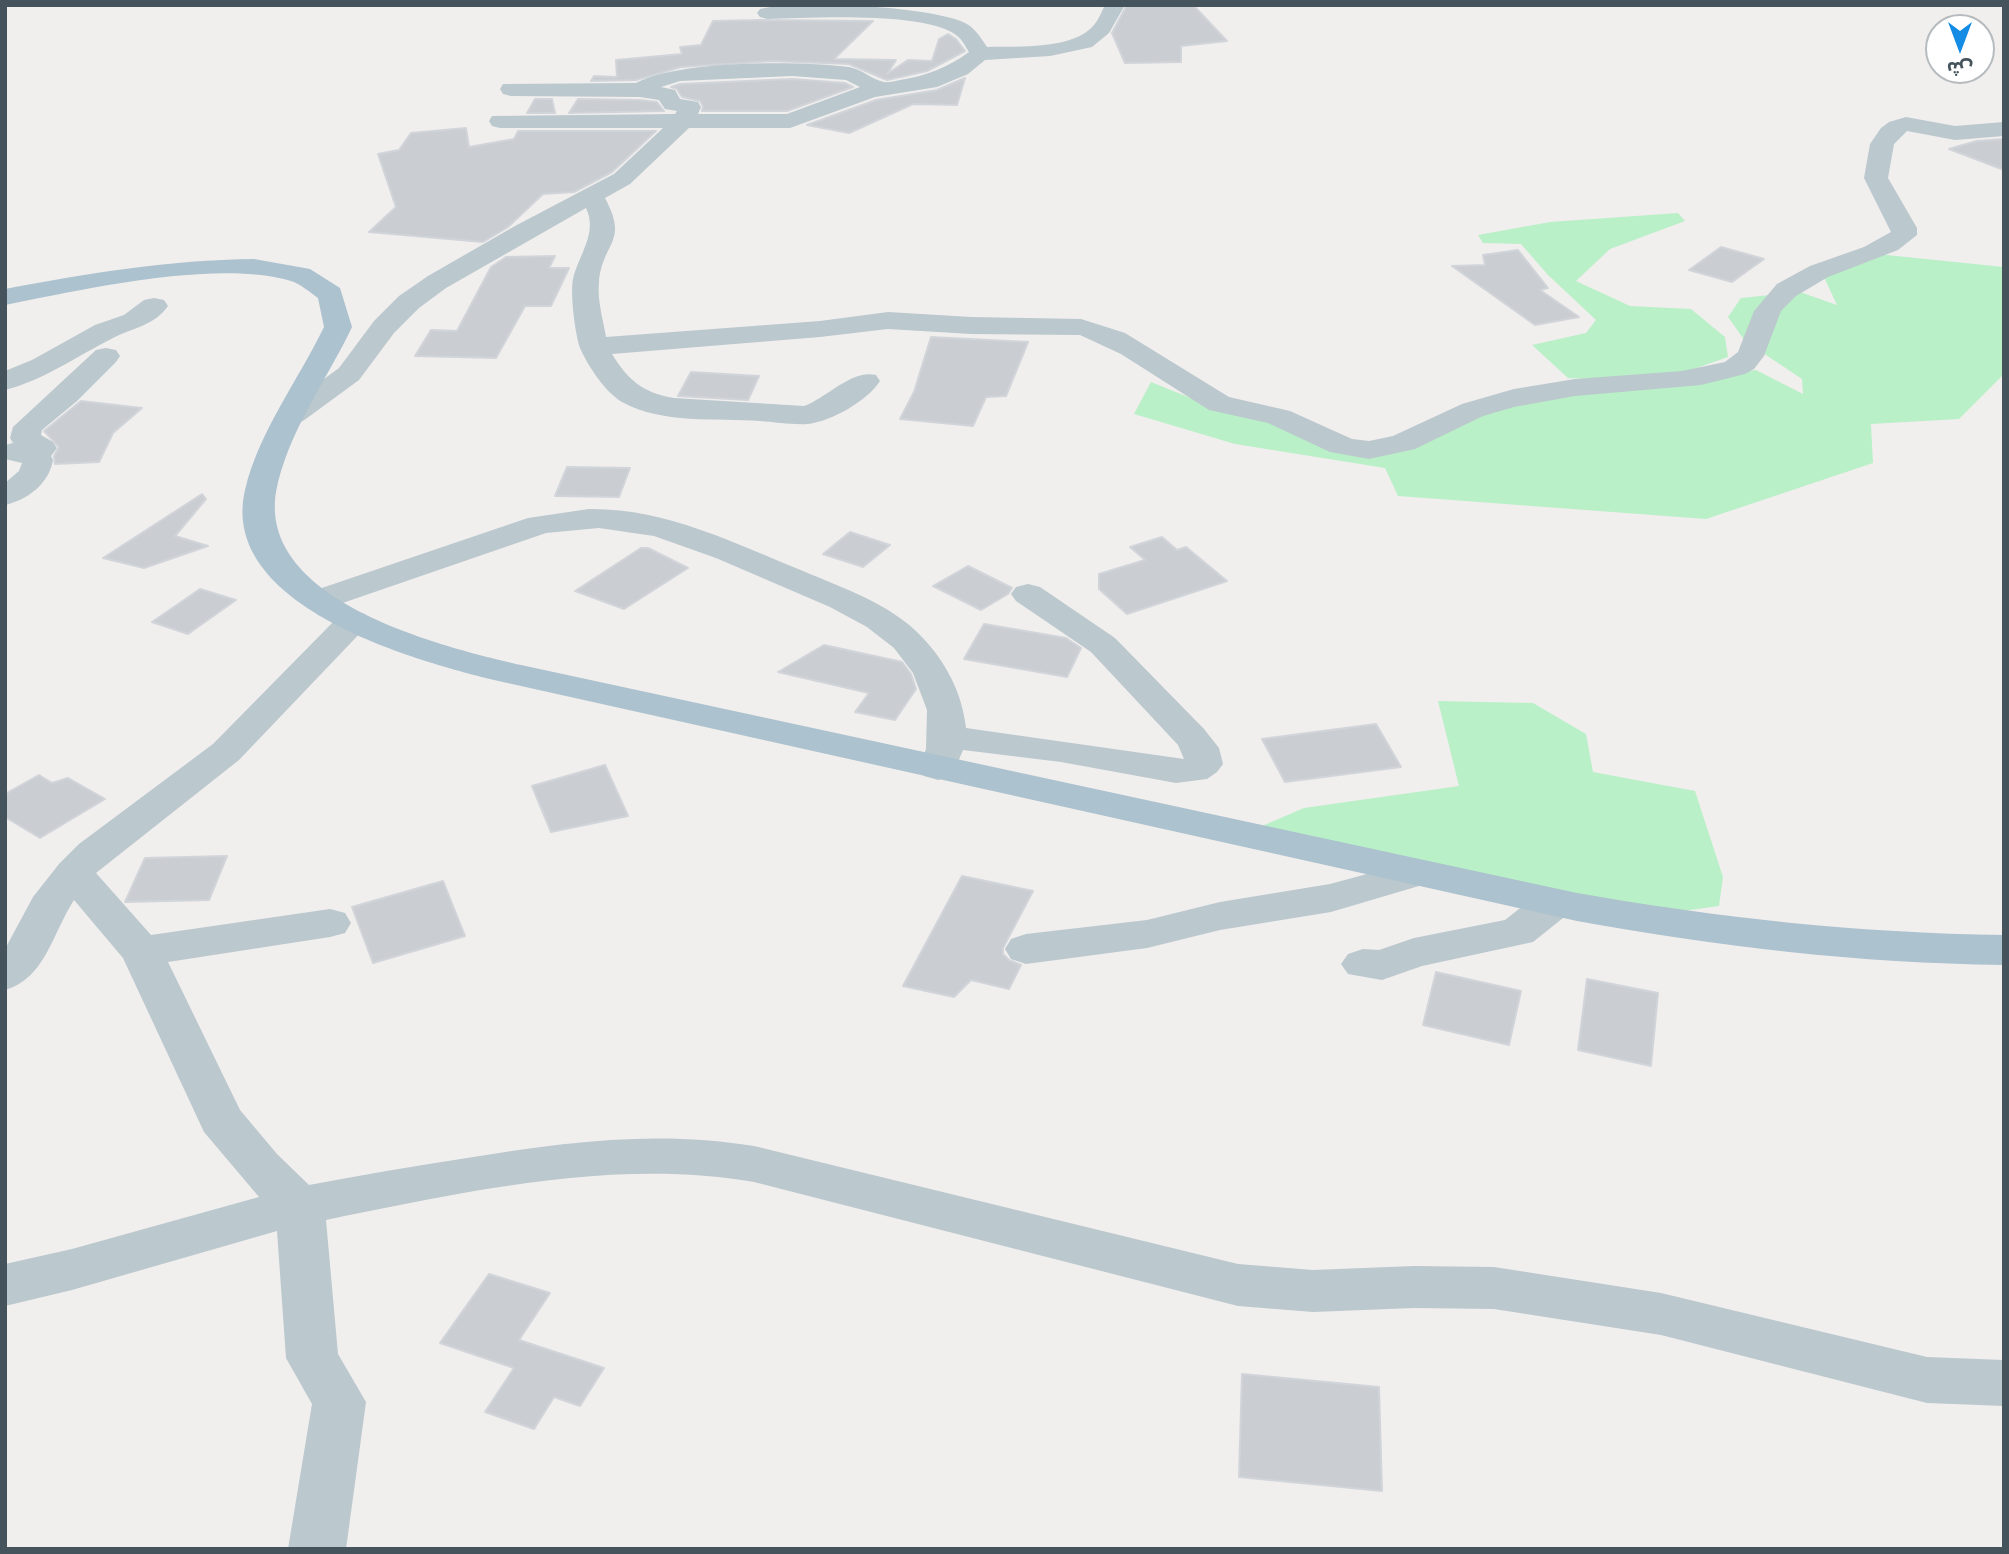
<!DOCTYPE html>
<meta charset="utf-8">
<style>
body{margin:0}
#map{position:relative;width:2009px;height:1554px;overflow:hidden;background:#f1eeee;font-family:Signika,"Noto Sans Arabic",sans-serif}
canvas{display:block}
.frame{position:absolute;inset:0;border:7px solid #45545c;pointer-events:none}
.north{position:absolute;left:1925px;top:14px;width:70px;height:70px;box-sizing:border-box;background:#fff;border:2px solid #b5bbbe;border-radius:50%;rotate:180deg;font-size:19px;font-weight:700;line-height:28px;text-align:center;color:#45545c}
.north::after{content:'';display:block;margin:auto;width:24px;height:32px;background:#148be4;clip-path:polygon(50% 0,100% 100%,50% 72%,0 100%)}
</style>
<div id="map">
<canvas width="2009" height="1554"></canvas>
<div class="frame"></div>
<div class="north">ش</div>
</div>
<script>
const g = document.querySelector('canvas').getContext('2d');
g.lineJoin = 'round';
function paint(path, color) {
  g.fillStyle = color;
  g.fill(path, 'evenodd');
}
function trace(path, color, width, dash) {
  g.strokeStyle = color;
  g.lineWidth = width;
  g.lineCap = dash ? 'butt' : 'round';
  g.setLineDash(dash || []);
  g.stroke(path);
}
paint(new Path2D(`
 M1678,213L1685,221L1610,249L1576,281L1630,306L1691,309L1725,337L1728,357L1685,372L1616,380L1568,378L1532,345L1586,333L1596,320L1548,275L1521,244L1483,243L1478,235L1550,222Z
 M1877,254L2004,267V374L1959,419L1871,424L1873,463L1706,519L1398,496L1385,468L1235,444L1134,414L1151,382L1218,409L1300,429L1363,452L1488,407L1756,370L1803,394L1802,379L1745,341L1728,317L1741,298L1800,292L1837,305L1823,275Z
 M1438,701L1533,703L1586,734L1593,772L1695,791L1723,877L1719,906L1668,913L1248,832L1304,808L1459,786Z`), '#baf0c8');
const building = new Path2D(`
 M1127,5H1193L1227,41L1181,46V62L1125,63L1112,33Z
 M760,20L873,21L834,59L896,60L887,74L908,60L932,61L939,39L948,34L956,39L965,51L927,71L887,80L849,64L771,61L681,67L636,80L591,81L594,76L617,77L616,60L682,54L680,47L701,45L713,21Z
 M965,78L957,105L913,104L849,133L807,125L876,100L937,90Z
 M792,79L845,83L853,87L787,111H702L703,106L700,101L682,97L677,89L671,87L680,84Z
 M535,99H552L555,113H527Z
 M578,99L640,100L657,102L664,111L569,113Z
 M466,128L469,147L514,139L518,131H656L612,172L574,192L543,194L508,227L483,242L369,232L396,207L378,154L399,150L411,133Z
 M2004,139V170L1949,149L1977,141Z
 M1721,247L1764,259L1732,282L1689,270Z
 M1518,250L1548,288L1540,290L1579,317L1535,325L1452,266L1485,265L1483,255Z
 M555,256L549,268H569L551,306H525L496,358L415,356L431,330L457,331L491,267L506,257Z
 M931,337L1028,342L1006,396L986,397L973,426L900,419L914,392Z
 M691,372L759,376L748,400L678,396Z
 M81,401L142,408L113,433L99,462L55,464L54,456L59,447L44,431Z
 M567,467L630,468L619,497L555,496Z
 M202,494L206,499L175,536L208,546L144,568L103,558Z
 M850,532L890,545L863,567L823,554Z
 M1162,537L1177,550L1186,547L1227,581L1127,614L1099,589V574L1145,560L1130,547Z
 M641,548H648L688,568L624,609L575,591Z
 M968,566L1012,588L1008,594L981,610L933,586Z
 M200,589L236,600L188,634L152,622Z
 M984,624L1066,638L1081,648L1067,677L964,659Z
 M824,645L902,662L911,674L916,689L895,720L855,712L869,693L778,672Z
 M1376,724L1401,767L1285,782L1262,739Z
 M605,765L628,816L551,832L532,786Z
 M39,775L52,783L68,778L105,799L40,838L5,817V794Z
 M227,856L209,900L125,902L145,858Z
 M962,876L1033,891L1003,948V954L1009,960L1021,965L1009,989L971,980L954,997L903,986Z
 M443,881L465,936L373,963L352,907Z
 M1436,972L1521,991L1509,1045L1423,1025Z
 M1587,979L1658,993L1651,1066L1578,1050Z
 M489,1274L550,1293L519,1340L604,1368L580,1406L554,1397L534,1429L485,1412L514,1368L440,1343Z
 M1242,1374L1379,1387L1382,1491L1239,1477Z`);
paint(building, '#caced3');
trace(building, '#d1d5da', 2);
paint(new Path2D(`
 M1105,5H1125L1109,33L1092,47L1050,56L985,60L968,74L937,87L875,97L790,128H689L630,184L605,198C629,243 603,241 599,282C597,300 603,319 606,337L820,321L888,312L971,317L1081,319L1125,333L1229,397L1290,411L1352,439L1369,441L1393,436L1462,404L1514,389L1575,379L1682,371L1725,362L1738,352L1754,311L1777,284L1810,266L1864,247L1891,232L1864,178L1870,144L1881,128L1889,122L1906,117L1955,126L2004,122V136L1955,140L1907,131L1894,144L1888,178L1917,228V235L1898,250L1828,277L1796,296L1781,311L1764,356L1754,369L1745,374L1701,385L1575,396L1514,407L1483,416L1415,449L1369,459L1330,452L1268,423L1209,410L1121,354L1080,335L971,334L888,329L820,337L612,354C628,380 643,393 674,398L804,406C828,397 852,369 876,375L880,381C867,401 832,421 808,424C793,425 775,422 760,421C717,418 661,424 622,402C605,392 588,366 580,348C575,333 570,294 573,279C579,254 598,233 586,208L446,288L419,308L394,333L359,380L303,421L293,424L283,421L278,415L283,409L339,368L374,321L399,296L428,276L515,226L614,174L663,128H500L492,126L489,121L492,116L675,114L677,111L665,109L659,100L640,97L511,96L503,94L500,89L503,84L636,83C681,60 797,61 849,67C862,69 872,80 884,82C888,83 895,81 900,80C926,76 947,68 969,52C965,46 962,39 956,35C924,11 809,18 767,19L760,17L757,13L760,9C798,0 930,6 965,23C975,28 981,38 987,47C1017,46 1074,50 1094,25C1099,19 1102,11 1105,5ZM792,76L846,80L860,87L787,114H698L701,107L698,102L680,99L675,90L661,87L680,81Z
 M154,298L164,300L168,306C154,326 132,328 113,338C77,356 44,380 5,390V371L32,360L95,325L124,315L144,300Z
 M106,348L116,350L120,356L116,362L77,401L42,430L41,435L53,442L57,448L51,456L53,460C49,484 27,500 5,505V483L19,471L22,463L5,459V445L13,443L10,438L13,427L96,350Z
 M589,509C665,508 734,543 803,571C843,588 888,603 919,634C945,660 962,692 966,728L1184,759L1178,745L1091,652L1016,601L1011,594L1016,587L1028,584L1040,587L1115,638L1204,729L1219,748L1223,764L1217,772L1207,779L1176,783L1061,762L963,750L952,776L938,780L924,776L919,768L926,749L927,710L913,673L894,648L867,627L830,607L716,558L654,536L599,528L546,533L331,607L319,610L307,607L302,600L307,593L528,518Z
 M353,611L365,614L370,621L365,628L239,760L96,873L151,935L330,909L345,913L351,923L345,933L330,937L168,962L240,1110L277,1154L309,1185C362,1175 414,1166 467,1158C564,1142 656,1130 754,1146L1238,1264L1313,1270L1414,1266L1494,1267L1661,1293L1927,1357L2004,1360V1406L1927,1403L1661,1335L1494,1309L1414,1308L1313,1312L1238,1306L754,1182C613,1158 465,1192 326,1220L338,1354L366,1402L346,1549H288L312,1404L286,1358L277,1231L72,1290L5,1306V1264L72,1249L259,1197L204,1132L123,958L74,900C53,932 45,979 5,990V949L33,897L59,864L79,844L213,744L341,614Z
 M1415,861L1429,865L1435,874L1429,883L1331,912L1220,930L1147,948L1026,964L1011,959L1005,949L1011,939L1026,934L1147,920L1220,902L1330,884Z
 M1553,890L1568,894L1574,904L1568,914L1533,942L1422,966L1382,980L1348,974L1341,964L1348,954L1363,949L1379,950L1414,938L1505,920L1538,894Z`), '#bbc8cd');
paint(new Path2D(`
 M254,259L310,269L340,288L352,327C327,380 287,433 276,492C258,602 443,647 521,665L1577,893C1720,918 1858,933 2004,935V965C1857,963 1721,947 1577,921L494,680C413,660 218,606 245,490C259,431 298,381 324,327L318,298C310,292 300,284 291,281C216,259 82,290 5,305V289C88,273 170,260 254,259Z`), '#acc2ce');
</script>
